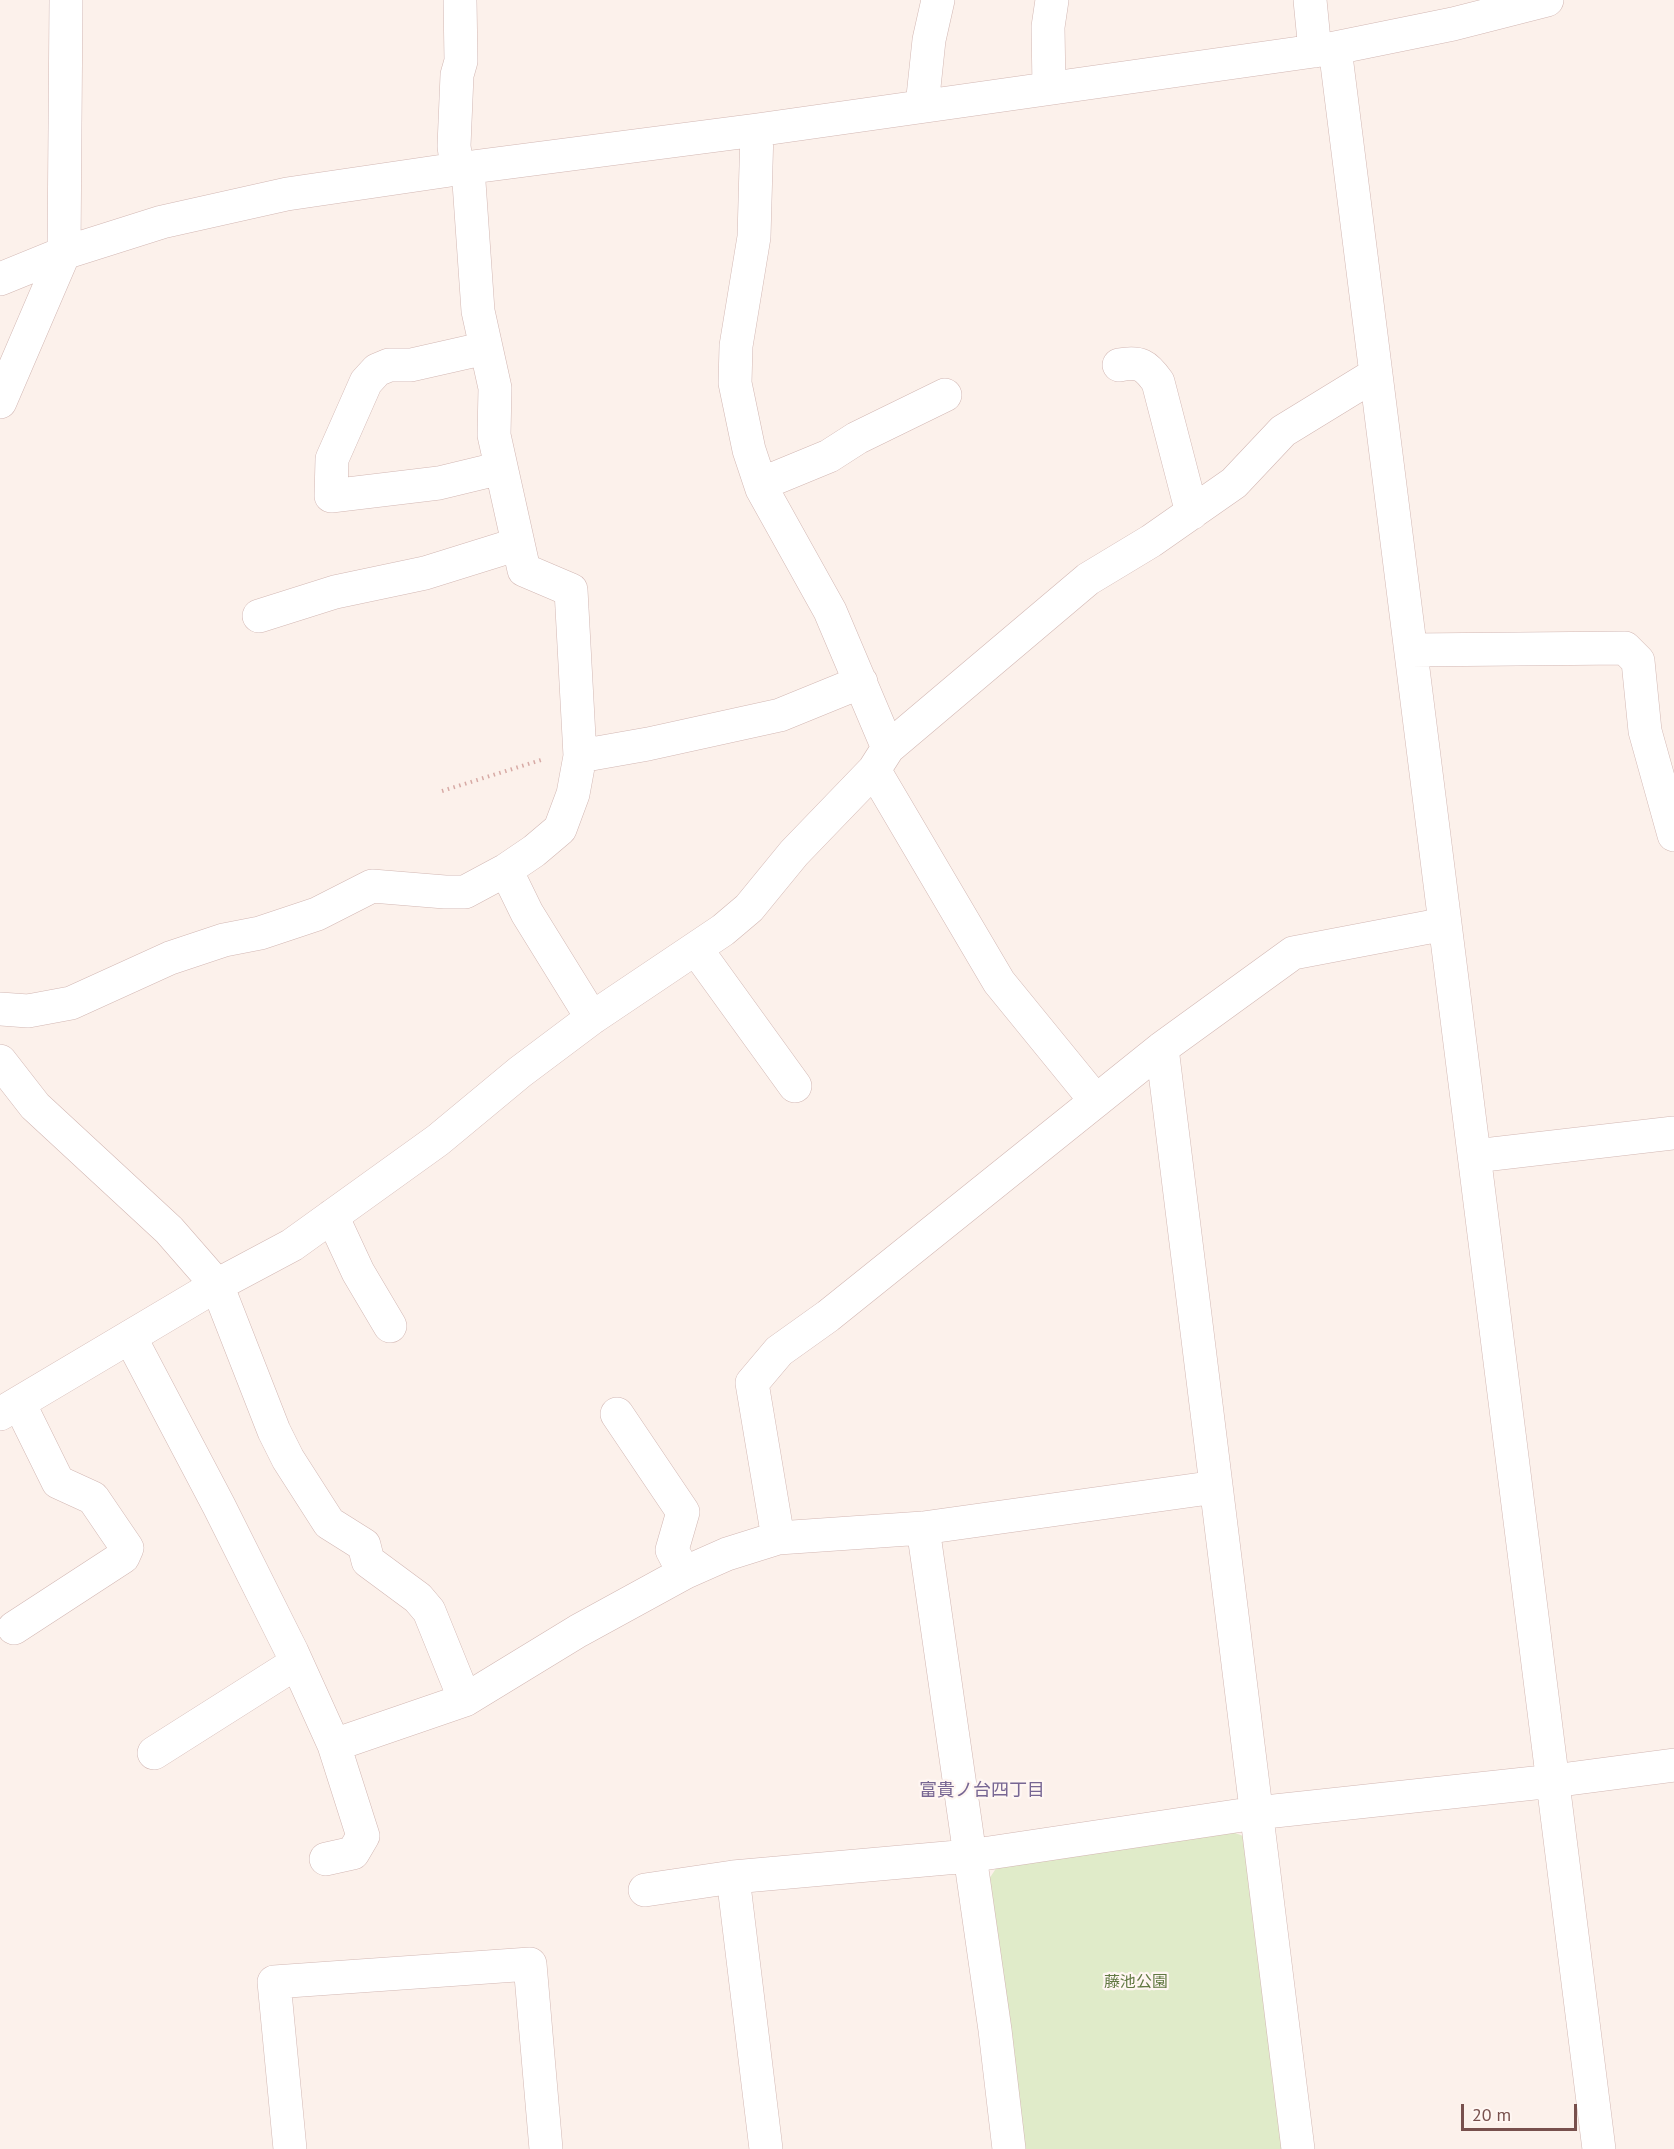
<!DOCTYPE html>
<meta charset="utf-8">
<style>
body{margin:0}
#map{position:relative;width:1674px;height:2149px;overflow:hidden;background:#fcf1eb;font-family:"PT Sans",sans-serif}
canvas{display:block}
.scale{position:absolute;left:1461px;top:2104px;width:116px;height:27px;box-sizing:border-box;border:3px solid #78504d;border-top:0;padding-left:8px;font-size:18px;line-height:21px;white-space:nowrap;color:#78504d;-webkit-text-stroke:4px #fff6f2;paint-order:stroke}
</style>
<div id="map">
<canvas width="1674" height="2149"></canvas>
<div class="scale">20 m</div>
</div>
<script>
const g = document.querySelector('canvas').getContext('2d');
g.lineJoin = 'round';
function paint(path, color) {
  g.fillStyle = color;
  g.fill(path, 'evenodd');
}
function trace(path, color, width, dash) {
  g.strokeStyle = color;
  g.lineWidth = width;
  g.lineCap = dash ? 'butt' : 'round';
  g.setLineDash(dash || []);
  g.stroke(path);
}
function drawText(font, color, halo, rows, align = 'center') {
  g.font = font + ' "PT Sans","Noto Sans JP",sans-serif';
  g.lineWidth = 4.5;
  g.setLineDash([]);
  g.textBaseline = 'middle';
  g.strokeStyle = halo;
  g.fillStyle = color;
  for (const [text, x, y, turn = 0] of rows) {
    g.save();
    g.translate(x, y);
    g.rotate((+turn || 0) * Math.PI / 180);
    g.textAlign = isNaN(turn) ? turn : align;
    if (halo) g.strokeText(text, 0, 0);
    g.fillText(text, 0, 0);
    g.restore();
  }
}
paint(new Path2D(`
 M1227,1830L1254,1840L1290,2149H1024L987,1882L1001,1861Z`), '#e0ebc9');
const minor = new Path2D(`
 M1310,0L1315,51
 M1335,48L1599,2149
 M1049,88L1048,27L1052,0
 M922,106L929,40L938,0
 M757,130L754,237L736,346L735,383L749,450L762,489L830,611L888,748
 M457,169L454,146L457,75L461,61L460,0
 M0,279L64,253L162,222L287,194L457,169L757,130L1335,48L1453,24L1547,0
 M486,348L411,365H389L377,370L366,382L332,459L331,496L439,483L501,468
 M1119,365C1140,361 1146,365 1158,382L1192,513
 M0,402L64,253L66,0
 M761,484L829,456L857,438L945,395
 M259,616L335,592L425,573L518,544
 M1411,650L1625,648L1638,661L1645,731L1674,835
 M580,756L648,744L780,715L861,682
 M874,770L999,982L1096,1101
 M506,870L527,913L592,1018
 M696,949L795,1086
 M0,1009L28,1011L71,1003L170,958L224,940L260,933L317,914L372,886L445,892H465L506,870L534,851L560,829L573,794L580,756L571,590L524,570L494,435L495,388L478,311L468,168
 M1162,1048L1298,2149
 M0,1061L35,1106L169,1230L217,1285L274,1431L288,1459L329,1523L364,1545L368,1561L418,1598L429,1611L465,1700
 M1475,1156L1674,1133
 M332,1216L358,1272L390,1326
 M130,1337L219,1506L292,1652L334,1745L363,1836L353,1853L326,1859
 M0,1414L217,1285L292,1245L438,1140L520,1072L592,1018L723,930L749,908L794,853L874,770L888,748L1088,579L1151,541L1234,483L1283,431L1376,374
 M617,1414L683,1512L672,1550L684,1573
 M1216,1487L923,1528L778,1538L752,1383L779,1351L828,1316L1162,1048L1293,953L1445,924
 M923,1528L995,2030L1009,2149
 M14,1628L123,1557L127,1548L93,1498L58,1482L19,1403
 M334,1745L465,1700L578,1631L684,1573L727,1554L778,1538
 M154,1753L296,1663
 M733,1877L766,2149
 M645,1890L733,1877L969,1856L1256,1813L1553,1781L1674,1765
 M290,2149L274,1982L530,1964L546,2149`);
trace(minor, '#d2b7b3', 34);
trace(new Path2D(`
 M442,791L541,760`), '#d7aaa5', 4, [1.5, 4.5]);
trace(minor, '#fff', 33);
drawText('16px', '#617842', '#fff6f2', [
 ["藤池公園",1136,1982]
]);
drawText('18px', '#776693', '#fff6f2', [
 ["富貴ノ台四丁目",982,1791]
]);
</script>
